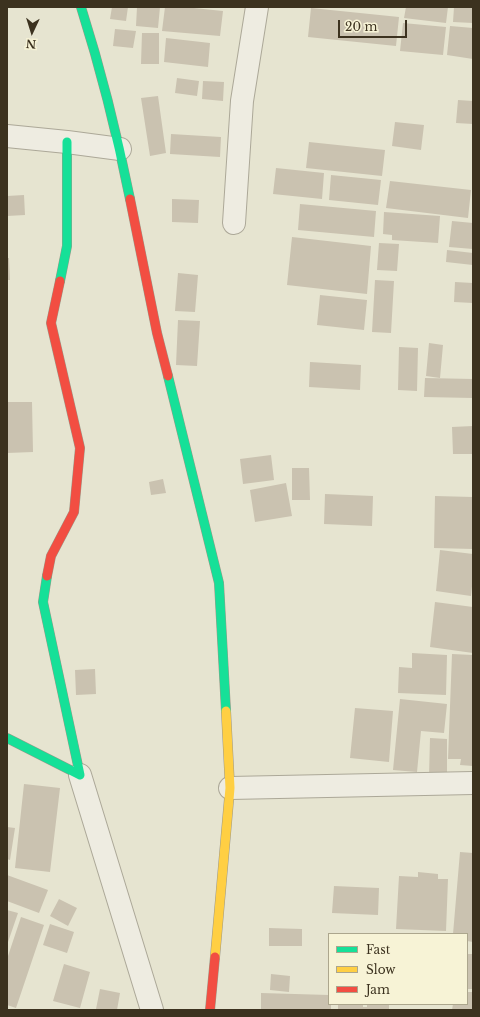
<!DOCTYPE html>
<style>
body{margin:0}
#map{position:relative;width:480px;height:1017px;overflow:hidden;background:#e6e4d0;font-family:"Libre Baskerville",serif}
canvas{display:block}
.frame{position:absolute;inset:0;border:8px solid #3c321f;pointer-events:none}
.legend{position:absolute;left:328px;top:933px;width:140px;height:72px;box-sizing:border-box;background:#f7f3d6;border:1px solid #aca68d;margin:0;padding:5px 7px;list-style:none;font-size:12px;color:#3c321f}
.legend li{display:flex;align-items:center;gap:8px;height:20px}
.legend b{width:20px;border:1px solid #aca68d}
.north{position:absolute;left:12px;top:12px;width:40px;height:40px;-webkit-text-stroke:3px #f7f3d6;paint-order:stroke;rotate:184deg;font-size:11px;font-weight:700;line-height:16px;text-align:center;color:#3c321f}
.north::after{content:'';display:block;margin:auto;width:14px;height:18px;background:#3c321f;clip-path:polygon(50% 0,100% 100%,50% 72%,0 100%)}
.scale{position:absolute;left:338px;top:20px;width:69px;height:18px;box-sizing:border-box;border:2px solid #3c321f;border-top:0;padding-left:5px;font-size:12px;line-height:14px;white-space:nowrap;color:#3c321f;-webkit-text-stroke:3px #f7f3d6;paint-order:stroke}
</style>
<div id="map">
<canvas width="480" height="1017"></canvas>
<div class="frame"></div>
<ul class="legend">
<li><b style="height:5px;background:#16e098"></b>Fast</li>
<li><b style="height:5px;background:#ffcf43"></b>Slow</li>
<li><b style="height:5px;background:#f24e42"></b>Jam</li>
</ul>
<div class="north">N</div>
<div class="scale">20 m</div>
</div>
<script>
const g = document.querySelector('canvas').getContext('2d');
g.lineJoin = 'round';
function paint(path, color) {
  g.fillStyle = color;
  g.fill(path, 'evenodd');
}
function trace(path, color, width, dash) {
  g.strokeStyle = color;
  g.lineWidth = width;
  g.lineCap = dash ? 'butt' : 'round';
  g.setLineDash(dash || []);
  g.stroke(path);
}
paint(new Path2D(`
 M112,7H128L126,21L110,19Z
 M137,7H160L158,28L136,26Z
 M165,7H184L223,11L220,36L162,31Z
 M406,7H448L446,23L404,18Z
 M454,7H473V23L453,22Z
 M311,8L399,17L396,46L308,37Z
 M403,23L446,27L443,55L400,51Z
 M450,26L473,28V59L447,55Z
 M115,29L136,31L133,48L113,46Z
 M142,33H159V64H141Z
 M166,38L210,43L208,67L164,62Z
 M177,78L199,81L197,96L175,93Z
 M203,81L224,82L223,101L202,99Z
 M158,96L166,153L150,156L141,98Z
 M458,100L473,101V124L456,123Z
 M395,122L424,125L421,150L392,146Z
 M171,134L221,137L220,157L170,154Z
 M309,142L385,150L382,176L306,168Z
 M276,168L324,173L322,199L273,194Z
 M331,175L381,180L378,205L329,200Z
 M390,181L471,190L468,218L386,208Z
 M24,195L25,215L7,216V196Z
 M172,199L199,200L198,223L172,222Z
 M300,204L376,211L374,237L298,230Z
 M384,212L440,216L438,243L392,240V235L383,234Z
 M452,221L473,223V249L449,247Z
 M292,237L371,246L367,294L287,285Z
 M379,243L399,244L397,271L377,270Z
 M447,250L473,253V265L446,262Z
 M7,258H9L10,280H7Z
 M178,273L198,275L195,312L175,311Z
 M375,280L394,281L391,333L372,332Z
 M455,282L473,283V303L454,302Z
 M320,295L367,300L364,330L317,325Z
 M178,320L200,321L197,366L176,365Z
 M429,343L443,345L440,378L426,376Z
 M399,347L418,348L417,391L398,390Z
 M310,362L361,365L360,390L309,387Z
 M425,378L473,379V398L424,397Z
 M7,402H32L33,452L7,453Z
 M473,426V454H453L452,427Z
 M271,455L274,480L243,484L240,459Z
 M292,468H309L310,500H292Z
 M163,479L166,493L151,495L149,482Z
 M286,483L292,516L255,522L250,490Z
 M325,494L373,496L372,526L324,524Z
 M435,496L473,497V549L434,548Z
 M440,550L473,554V577L471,596L436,591Z
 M435,602L473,607V653L430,647Z
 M412,653L447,655L446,695L398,693L399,667L412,668Z
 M452,654L473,655V766L460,765L461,759H448Z
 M95,669L96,694L76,695L75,670Z
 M400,699L447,704L444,733L421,731L417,772L393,770Z
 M355,708L393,711L389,762L350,758Z
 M430,738L447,739V777H429Z
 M24,784L60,788L50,872L15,868Z
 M7,827L15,828L10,860L7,859Z
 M460,852L473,853V942L467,941V934H453Z
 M418,872L438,874V879H448L446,931L396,929L399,876L418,877Z
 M7,875L48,890L39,913L7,901Z
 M334,886L379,888L378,915L332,913Z
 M59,899L77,908L68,926L50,916Z
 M7,910L18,913L7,945Z
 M21,917L44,925L16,1008L7,1005V959Z
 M50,924L74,932L67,953L43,945Z
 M269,928L302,929V946H269Z
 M467,954H473V989H467Z
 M64,964L90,972L80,1008L53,1001Z
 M271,974L290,976L289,992L270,990Z
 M100,989L120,993L117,1010L96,1009Z
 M467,992H473V1010H452L453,1004H467Z
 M261,993L329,995V1004H331V1010H261Z
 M338,1004H363V1007H367V1004H389V1010H338Z`), '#cac2b0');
const street = new Path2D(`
 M7,136L67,142L120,149
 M234,223L242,101L257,7
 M80,775L152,1010
 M230,788L473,783`);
const fast = new Path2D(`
 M81,7C101,70 117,134 130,199
 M60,281L67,246V142
 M168,376L219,583L226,711
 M7,738L80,775L43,602L47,576`);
const slow = new Path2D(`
 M215,957L230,788L226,711`);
const jam = new Path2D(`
 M130,199L157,333L168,376
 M47,576L51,556L74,512L80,448L51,323L60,281
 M210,1010L215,957`);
trace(street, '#aca898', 24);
trace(fast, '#9c9888', 10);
trace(slow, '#9c9888', 10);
trace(jam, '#9c9888', 10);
trace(street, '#eeece1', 22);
trace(fast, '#16e098', 9);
trace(slow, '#ffcf43', 9);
trace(jam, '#f24e42', 9);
</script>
